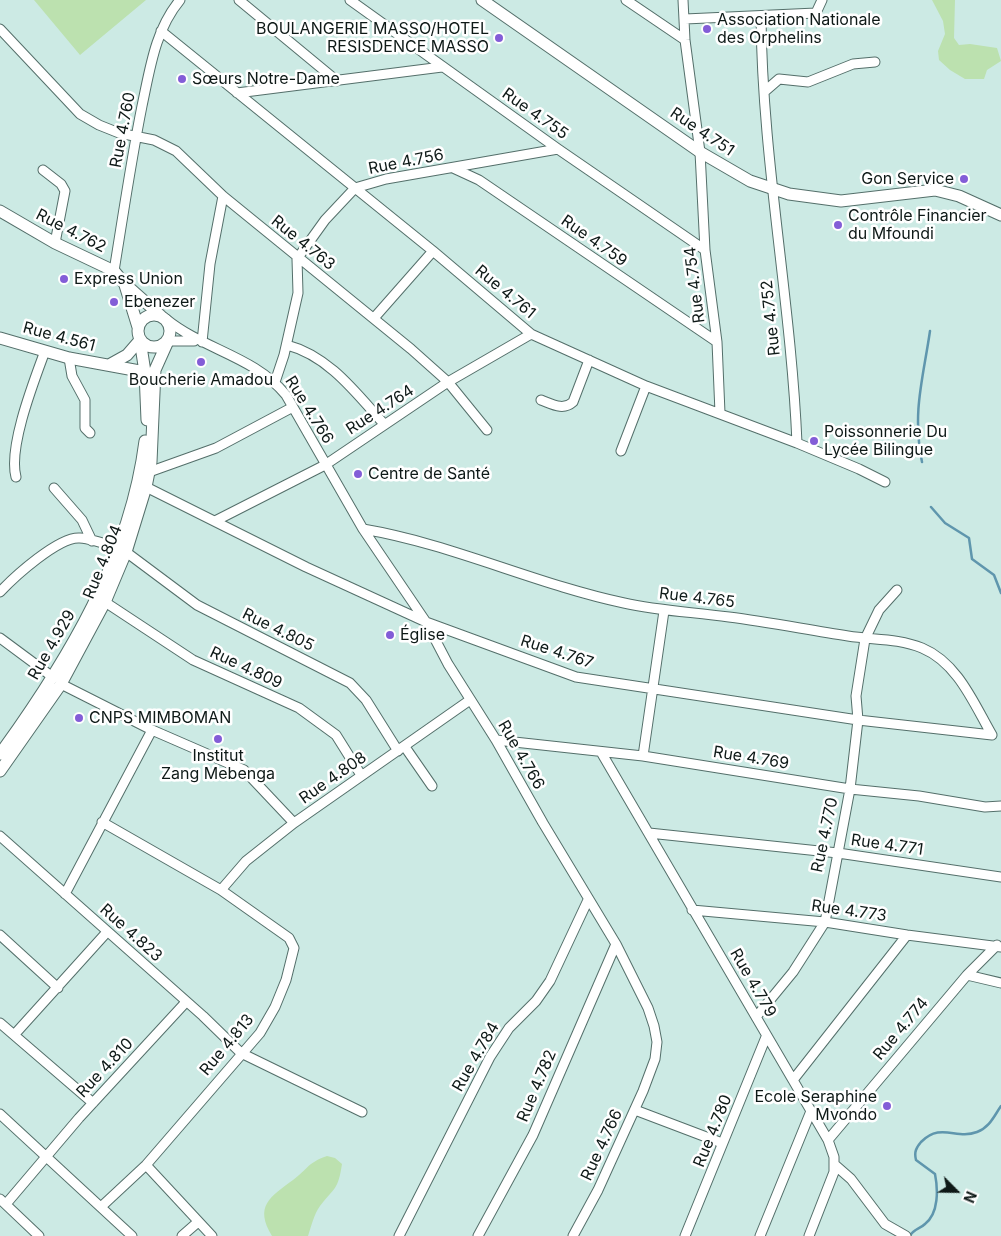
<!DOCTYPE html>
<meta charset="utf-8">
<style>
body{margin:0}
#map{position:relative;width:1001px;height:1236px;overflow:hidden;background:#cceae4;font-family:Inter,sans-serif}
canvas{display:block}
.north{position:absolute;left:931px;top:1166px;width:50px;height:50px;-webkit-text-stroke:4px #fff;paint-order:stroke;rotate:113deg;font-size:14px;font-weight:700;line-height:20px;text-align:center;color:#0e1917}
.north::after{content:'';display:block;margin:auto;width:18px;height:22px;background:#0e1917;clip-path:polygon(50% 0,100% 100%,50% 72%,0 100%)}
</style>
<div id="map">
<canvas width="1001" height="1236"></canvas>
<div class="north">N</div>
</div>
<script>
const g = document.querySelector('canvas').getContext('2d');
g.lineJoin = 'round';
function paint(path, color) {
  g.fillStyle = color;
  g.fill(path, 'evenodd');
}
function trace(path, color, width, dash) {
  g.strokeStyle = color;
  g.lineWidth = width;
  g.lineCap = dash ? 'butt' : 'round';
  g.setLineDash(dash || []);
  g.stroke(path);
}
function drawText(font, color, halo, rows, align = 'center') {
  g.font = font + ' Inter,sans-serif';
  g.lineWidth = 5;
  g.setLineDash([]);
  g.textBaseline = 'middle';
  g.strokeStyle = halo;
  g.fillStyle = color;
  for (const [text, x, y, turn = 0] of rows) {
    g.save();
    g.translate(x, y);
    g.rotate((+turn || 0) * Math.PI / 180);
    g.textAlign = isNaN(turn) ? turn : align;
    if (halo) g.strokeText(text, 0, 0);
    g.fillText(text, 0, 0);
    g.restore();
  }
}
paint(new Path2D(`
 M34,0H146L80,55Z
 M932,0H955L954,38L959,45L970,44L997,48L1001,61L987,70L984,79H965L950,70L939,60L938,51L945,34L943,21Z
 M327,1156L335,1158L342,1164C338,1190 335,1187 320,1206C314,1214 311,1227 308,1236H272C254,1206 270,1197 293,1180C308,1169 307,1163 327,1156Z`), '#bce1af');
trace(new Path2D(`
 M922,462C912,412 923,379 930,331
 M931,507L945,523L969,538L972,559L994,575L1001,593
 M910,1236C913,1229 920,1229 925,1224C939,1213 938,1189 935,1174L916,1160C914,1152 916,1148 921,1142C941,1122 956,1140 977,1132C990,1127 994,1116 1001,1106`), '#5f96ad', 2.5);
const minor = new Path2D(`
 M239,0L337,81
 M350,0L558,149L705,250
 M626,0L685,40
 M683,0L685,40L700,152L705,250L717,342L720,413
 M761,16C762,159 791,300 797,443
 M685,19L816,13L822,0
 M0,29L80,114L99,125L119,133L154,140L176,151L223,196L411,349L448,382L487,430
 M161,31L433,251L531,334L646,386L797,443L859,469L885,482
 M764,92L779,79L808,82L853,64L875,62
 M237,93L442,67
 M453,168L479,180L717,342
 M43,170L61,184L65,191L55,243
 M114,271C123,216 131,161 142,106C150,69 155,30 180,0
 M374,318L433,251
 M166,319C204,350 254,356 286,395L363,529L426,622L448,664L496,740L543,823L616,944L648,1008L654,1026L657,1042L655,1059L643,1091L598,1190L573,1236
 M168,341H194
 M202,342L210,264L223,196
 M287,345C329,356 356,393 384,424
 M69,358L72,376L85,400V428L90,433
 M275,382L284,355L298,293L297,259L325,220L355,188L386,179L558,149
 M541,400C552,404 563,411 573,402L589,360
 M621,451L646,386
 M149,472L216,448L293,407
 M16,477C8,447 34,381 45,351
 M146,487L306,567L426,622L576,677L858,720L992,735
 M54,488L82,520L92,541
 M217,520L325,465L448,382L531,334
 M363,529C452,544 535,584 624,603C659,611 694,612 729,617C769,622 808,630 848,636C873,640 898,638 922,648C958,663 974,704 992,735
 M126,552L197,605L350,683L366,700L398,751
 M0,592C14,577 59,536 80,538C92,539 106,544 118,548
 M105,602L193,660L299,708L336,735L361,775
 M0,638L54,678
 M61,684L152,730L244,770L294,823
 M496,740L643,756L850,789L919,796L985,807L1001,806
 M405,747L432,786
 M601,752L828,1140L834,1157V1172L809,1236
 M643,756L664,611
 M649,833L838,853L1001,877
 M0,836L203,1016L241,1053L362,1112
 M221,890L246,861L294,823L470,700
 M65,894L152,730
 M692,910L825,922L907,935L1001,947
 M0,935L58,988
 M967,975L1001,983
 M756,1017L793,972L825,922L850,789L858,720L856,696L865,639L879,610L897,590
 M0,1023L93,1103
 M14,1035L107,932
 M793,1080L907,935
 M635,1110L722,1143
 M0,1114L132,1236
 M828,1140L967,975L997,945
 M146,1165L212,1236
 M835,1165L851,1179L885,1224L906,1236
 M0,1199L39,1236
 M6,1204L79,1118L186,1002
 M102,1206L146,1165L260,1033L275,1007L286,980L294,948L289,938L221,890L102,822
 M182,1236L198,1222
 M399,1236L490,1057L509,1028L536,1001L550,981L588,900
 M478,1236L533,1135L616,944
 M685,1236L766,1037
 M760,1236L811,1111`);
const major = new Path2D(`
 M482,0L700,152L750,181L789,194L841,201L935,190L959,196L1001,215
 M0,211L55,243L114,271L124,283L161,316
 M125,285L138,327
 M138 331a16 16 0 1 1 32 0a16 16 0 1 1-32 0Z
 M0,338L69,358L145,372
 M140,340L145,372L147,420
 M109,365L127,355L140,340
 M0,754C68,660 130,558 145,441
 M0,771L61,684L105,602L126,552L146,487L151,462L155,370L168,341`);
trace(minor, '#546f6a', 11);
trace(major, '#546f6a', 13);
trace(minor, '#fff', 9);
trace(major, '#fff', 11);
for (const [x, y, r, color] of [
 [707,29,5,"#835dd7"],
 [499,38,5,"#835dd7"],
 [182,79,5,"#835dd7"],
 [964,179,5,"#835dd7"],
 [838,225,5,"#835dd7"],
 [64,279,5,"#835dd7"],
 [114,302,5,"#835dd7"],
 [201,362,5,"#835dd7"],
 [814,441,5,"#835dd7"],
 [358,474,5,"#835dd7"],
 [390,635,5,"#835dd7"],
 [79,718,5,"#835dd7"],
 [218,739,5,"#835dd7"],
 [887,1106,5,"#835dd7"]
]) {
  const dot = new Path2D();
  dot.arc(x, y, r, 0, 2 * Math.PI);
  g.fillStyle = color;
  g.fill(dot);
  trace(dot, '#fff', 2);
}
drawText('16px', '#0e1917', '#fff', [
 ["Association Nationale",717,20],
 ["des Orphelins",717,38],
 ["BOULANGERIE MASSO/HOTEL",489,29,"right"],
 ["RESISDENCE MASSO",489,47,"right"],
 ["Sœurs Notre-Dame",192,79],
 ["Gon Service",954,179,"right"],
 ["Contrôle Financier",848,216],
 ["du Mfoundi",848,234],
 ["Express Union",74,279],
 ["Ebenezer",124,302],
 ["Boucherie Amadou",201,380,"center"],
 ["Poissonnerie Du",824,432],
 ["Lycée Bilingue",824,450],
 ["Centre de Santé",368,474],
 ["Église",400,635],
 ["CNPS MIMBOMAN",89,718],
 ["Institut",218,756,"center"],
 ["Zang Mebenga",218,774,"center"],
 ["Ecole Seraphine",877,1097,"right"],
 ["Mvondo",877,1115,"right"]
], 'left');
drawText('16px', '#0e1917', '#fff', [
 ["Rue 4.755",535,114,35],
 ["Rue 4.760",123,130,-79],
 ["Rue 4.751",702,132,34],
 ["Rue 4.756",406,162,-11],
 ["Rue 4.762",71,231,27],
 ["Rue 4.759",594,241,35],
 ["Rue 4.763",303,243,39],
 ["Rue 4.754",695,285,-97],
 ["Rue 4.761",505,292,40],
 ["Rue 4.752",771,318,-96],
 ["Rue 4.561",59,337,15],
 ["Rue 4.766",309,410,58],
 ["Rue 4.764",380,410,-33],
 ["Rue 4.804",103,562,-68],
 ["Rue 4.765",697,598,7],
 ["Rue 4.805",278,630,26],
 ["Rue 4.929",52,645,-60],
 ["Rue 4.767",557,652,18],
 ["Rue 4.809",246,668,25],
 ["Rue 4.766",521,755,60],
 ["Rue 4.769",751,758,9],
 ["Rue 4.808",333,778,-35],
 ["Rue 4.770",825,835,-78],
 ["Rue 4.771",887,845,8],
 ["Rue 4.773",849,911,8],
 ["Rue 4.823",131,933,42],
 ["Rue 4.779",753,983,60],
 ["Rue 4.774",901,1029,-50],
 ["Rue 4.813",227,1045,-50],
 ["Rue 4.784",476,1057,-60],
 ["Rue 4.810",105,1068,-47],
 ["Rue 4.782",537,1086,-67],
 ["Rue 4.780",713,1131,-68],
 ["Rue 4.766",602,1145,-65]
]);
</script>
